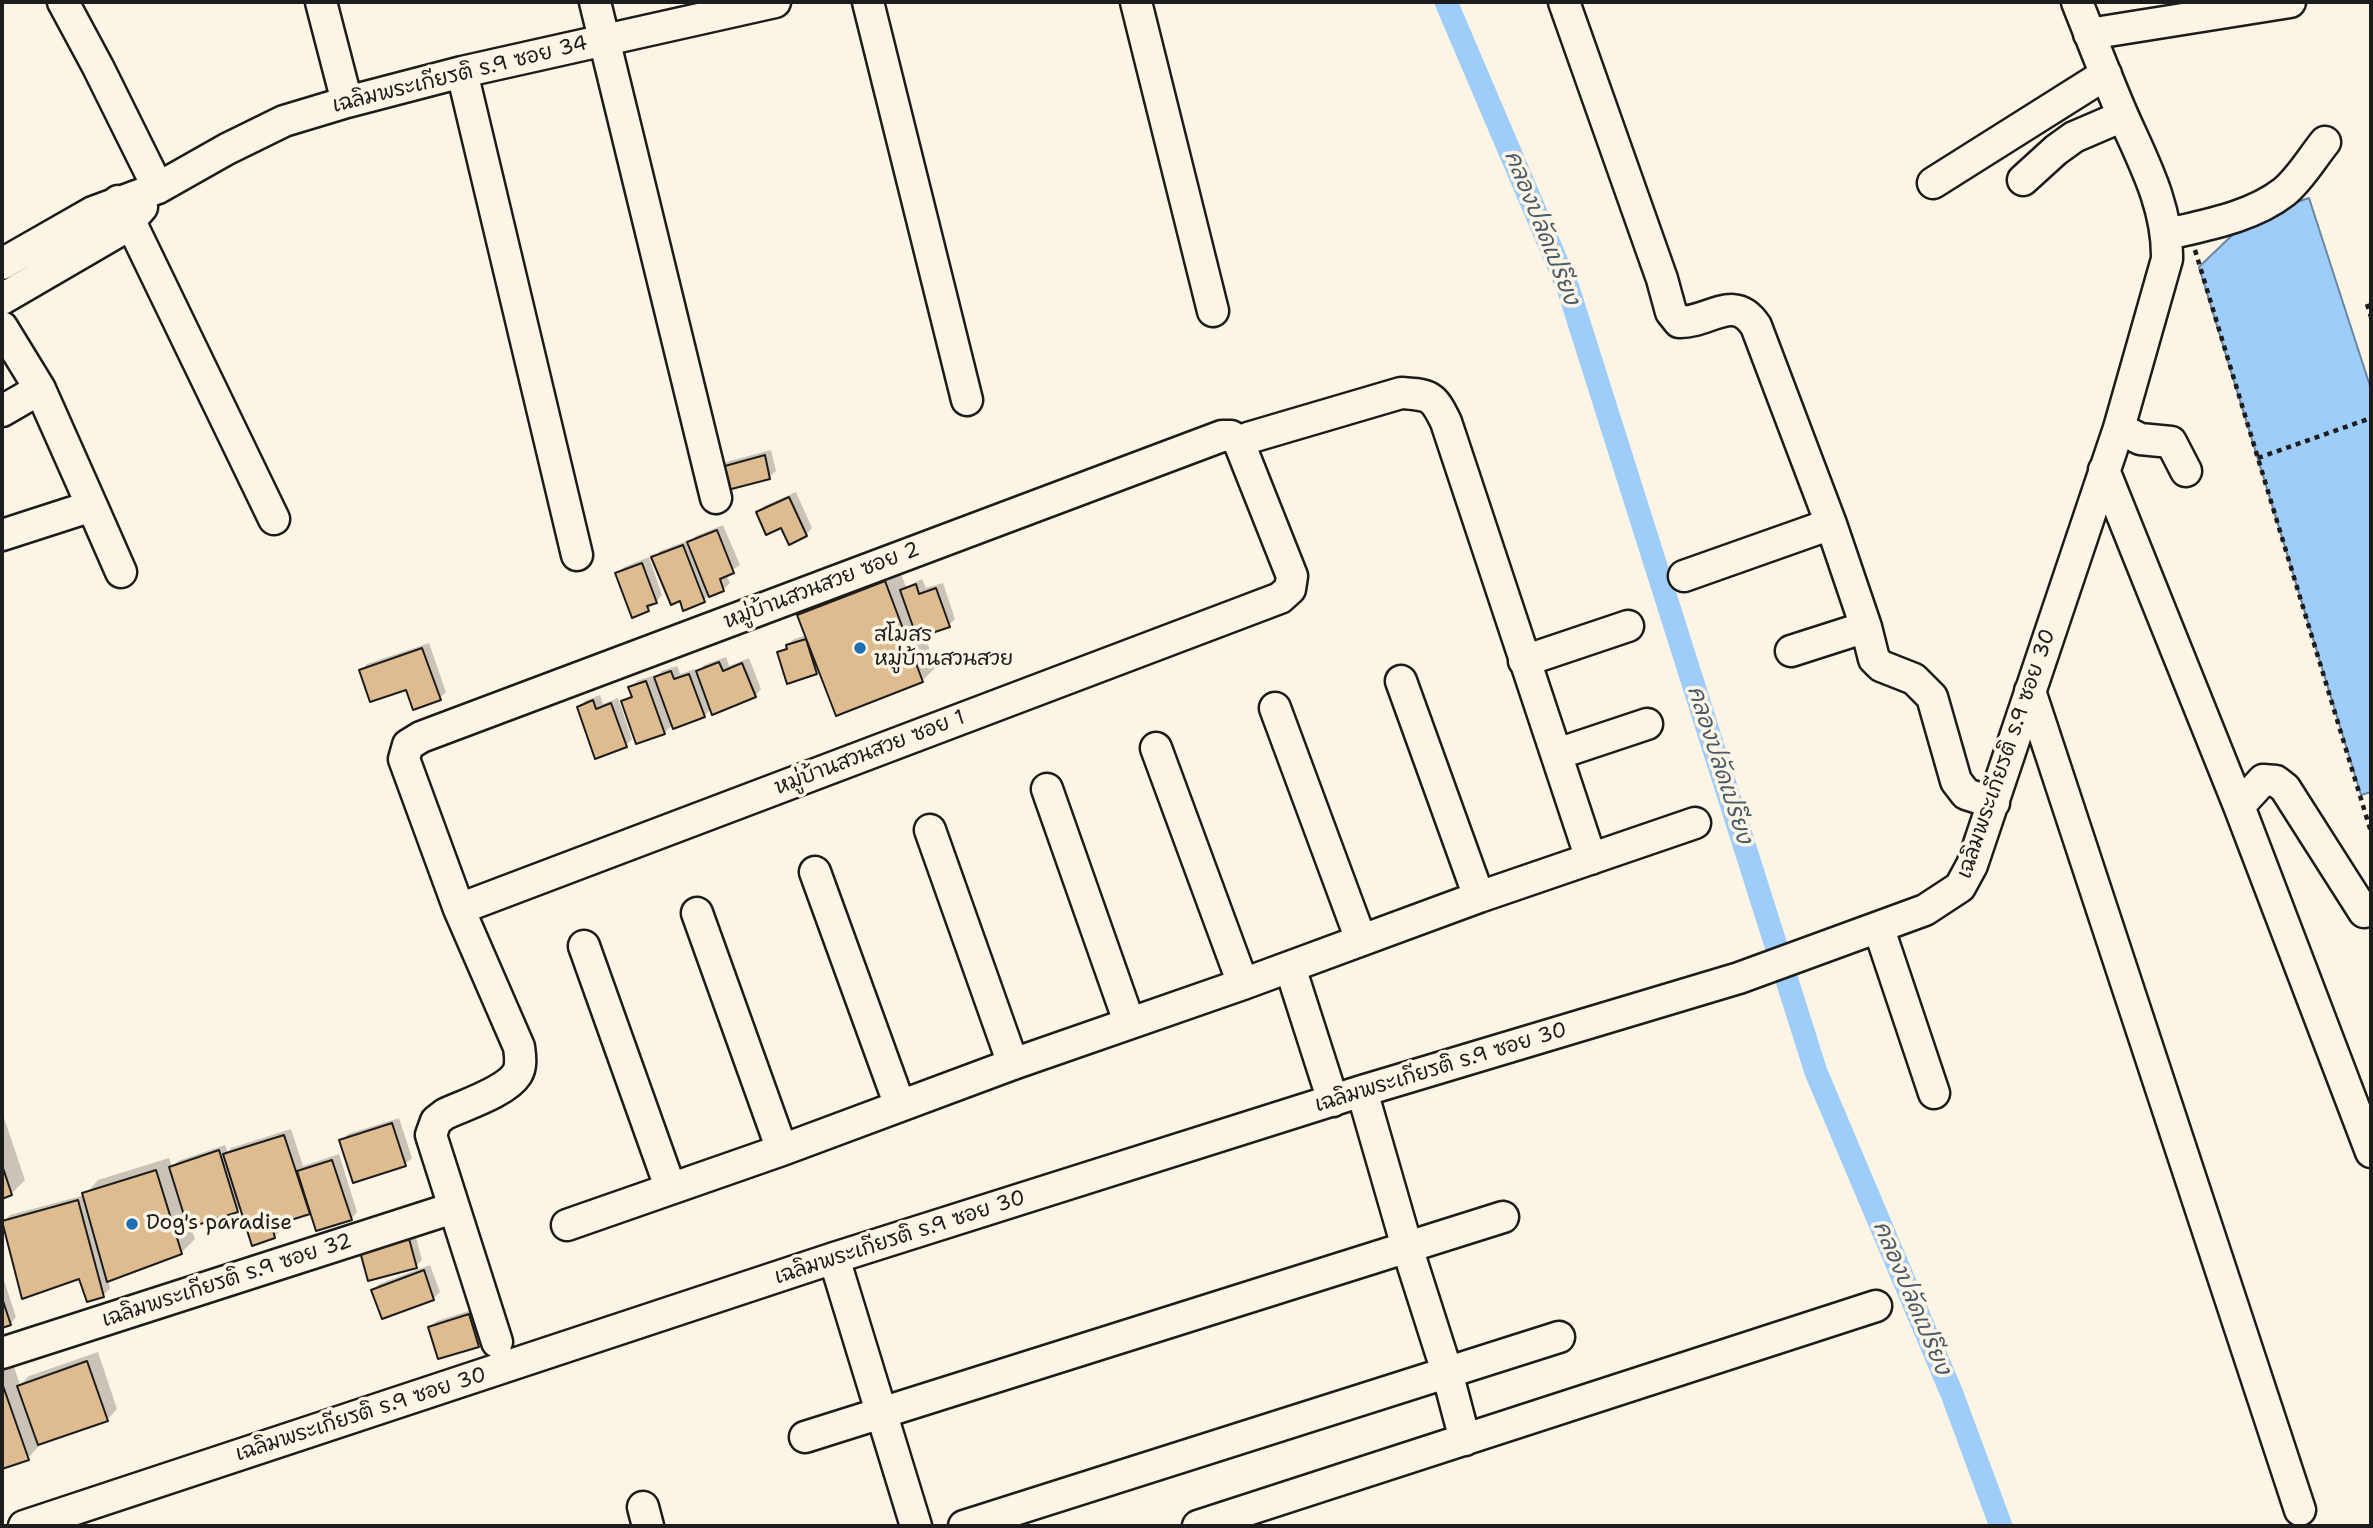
<!DOCTYPE html>
<meta charset="utf-8">
<style>
body{margin:0}
#map{position:relative;width:2373px;height:1528px;overflow:hidden;background:#fcf5e5;font-family:"Shantell Sans",sans-serif}
canvas{display:block}
.frame{position:absolute;inset:0;border:4px solid #1c1c1c;pointer-events:none}
</style>
<div id="map">
<canvas width="2373" height="1528"></canvas>
<div class="frame"></div>
</div>
<script>
const g = document.querySelector('canvas').getContext('2d');
g.lineJoin = 'round';
function paint(path, color) {
  g.fillStyle = color;
  g.fill(path, 'evenodd');
}
function trace(path, color, width, dash) {
  g.strokeStyle = color;
  g.lineWidth = width;
  g.lineCap = dash ? 'butt' : 'round';
  g.setLineDash(dash || []);
  g.stroke(path);
}
function drawText(font, color, halo, rows, align = 'center') {
  g.font = font + ' "Shantell Sans","Playpen Sans Thai",sans-serif';
  g.lineWidth = 7;
  g.setLineDash([]);
  g.textBaseline = 'middle';
  g.strokeStyle = halo;
  g.fillStyle = color;
  for (const [text, x, y, turn = 0] of rows) {
    g.save();
    g.translate(x, y);
    g.rotate((+turn || 0) * Math.PI / 180);
    g.textAlign = isNaN(turn) ? turn : align;
    if (halo) g.strokeText(text, 0, 0);
    g.fillText(text, 0, 0);
    g.restore();
  }
}
const water = new Path2D(`
 M2309,198L2371,389V792L2361,795L2199,267L2251,217Z`);
paint(water, '#9ecdfa');
trace(water, '#6a86a1', 2);
paint(new Path2D(`
 M771,450L776,471L769,477L721,490L722,463Z
 M796,492L812,528L806,535L758,513L764,506Z
 M723,525L740,565L726,574L730,583L723,590L710,595L704,600L681,599L654,558L660,551L689,540L690,542L696,536Z
 M649,557L662,595L648,610L617,573L624,567Z
 M899,569L906,587L922,579L926,588L943,583L955,619L949,625L924,634L936,667L922,681L820,669L816,673L779,653L794,639L807,635L799,615L813,601Z
 M429,643L446,692L440,698L361,671L367,664Z
 M726,657L729,666L749,658L761,689L755,696L712,708L704,716L673,724L664,733L623,701L633,694L630,687L637,681L652,676L654,680L662,671L677,666L680,674L695,669L697,673L704,665Z
 M600,695L603,704L618,698L632,739L626,745L579,707L585,701Z
 M2,1112L25,1180L11,1194L2,1197Z
 M399,1118L412,1158L405,1164L341,1141L348,1134Z
 M291,1129L303,1166L339,1154L357,1212L351,1219L312,1211L278,1222L281,1230L274,1237L241,1206L237,1210L190,1225L195,1239L181,1253L108,1280L110,1289L103,1295L88,1300L80,1277L3,1222L10,1215L85,1195L98,1180L169,1158L172,1167L178,1161L225,1145L228,1152L231,1148Z
 M414,1230L422,1260L416,1266L369,1279Z
 M430,1265L440,1292L433,1299L373,1290L379,1284Z
 M2,1274L16,1317L10,1324L2,1326Z
 M475,1309L484,1339L478,1345L430,1327L437,1321Z
 M98,1352L117,1409L107,1420L41,1442V1444L28,1458L2,1467V1372L14,1367L20,1385L29,1376Z`), '#0003');
trace(new Path2D(`
 M1446,2L1568,288L1816,1072L1952,1394L2001,1526`), '#9ecdfa', 23);
const building = new Path2D(`
 M765,455L770,479L720,492L714,469Z
 M789,497L807,536L789,545L781,528L766,535L756,512Z
 M717,530L734,573L720,579L724,591L709,597L687,542Z
 M683,545L705,602L683,611L680,601L671,605L651,557Z
 M642,563L657,603L647,606L649,611L632,618L615,573Z
 M885,581L923,682L836,716L797,615Z
 M916,584L919,594L936,588L950,627L917,638L900,590Z
 M806,639L817,674L787,684L777,652L787,649L786,645Z
 M422,648L441,700L413,710L406,690L370,702L359,670Z
 M719,662L723,671L742,663L756,697L712,715L696,671Z
 M671,671L674,679L689,674L705,717L673,729L654,677Z
 M646,681L665,734L636,744L621,701L632,697L628,687Z
 M593,700L596,709L611,703L627,747L595,759L577,707Z
 M392,1123L406,1166L353,1183L339,1140Z
 M284,1135L310,1214L272,1226L275,1238L252,1246L223,1154Z
 M219,1150L238,1212L188,1228L169,1167Z
 M332,1160L352,1220L316,1231L297,1171Z
 M2,1165L12,1195L2,1199Z
 M156,1170L182,1254L107,1282L82,1193Z
 M78,1200L104,1297L87,1302L79,1279L22,1299L2,1221Z
 M408,1235L417,1268L368,1281L359,1248Z
 M424,1270L434,1300L382,1319L371,1290Z
 M2,1298L11,1325L2,1328Z
 M469,1314L479,1347L438,1359L428,1327Z
 M87,1361L108,1421L38,1445L17,1386Z
 M2,1383L29,1460L2,1469Z`);
paint(building, '#debc90');
trace(building, '#1c1c1c', 2);
const minor = new Path2D(`
 M63,2L98,67L158,188
 M321,2L347,102
 M595,2L716,498
 M868,2L967,400
 M1136,2L1213,311
 M1564,2L1662,279L1671,312L1679,322C1709,323 1734,292 1756,326L1831,524L1866,627L1874,659L1881,666L1914,679L1932,697L1956,781L1966,794L1994,803
 M2089,34L2290,2
 M462,72L577,555
 M2023,180L2056,150L2074,137L2123,116
 M1933,183L2106,74
 M118,201L130,221L274,519
 M2168,234C2206,225 2252,217 2284,192C2300,179 2312,158 2325,142
 M2,264L93,212L158,188L227,149L284,121L347,102L462,72L775,2
 M2,299L124,228L142,207
 M2,327L40,389L2,411
 M2119,428L2140,439L2171,442L2186,471
 M1241,446L1248,438L1401,393C1430,395 1433,395 1446,422L1591,859
 M2104,470L2239,806L2371,1152
 M92,506L121,572
 M2,535L92,506L40,389
 M1684,576L1831,524
 M1791,651L1866,627
 M1524,661L1628,626
 M1401,681L1479,897
 M2030,691L2300,1510
 M1275,708L1361,940
 M1156,748L1243,984
 M1557,754L1647,724
 M1047,789L1129,1022
 M2239,806L2263,780L2276,781L2285,788L2364,912
 M930,830L1013,1064
 M815,872L900,1106
 M459,909L1280,598L1290,589L1292,576L1238,440L1231,436H1222L421,737L408,745L404,759L459,909L519,1047C520,1055 522,1066 517,1074C506,1092 464,1105 445,1114L436,1121L431,1135L497,1342
 M697,913L782,1150
 M1879,929L1934,1093
 M584,946L670,1187
 M1290,967L1333,1101
 M1362,1091L1407,1247L1447,1372L1465,1440
 M567,1225L782,1150L1013,1064L1243,984L1479,897L1695,823
 M834,1258L916,1526
 M2,1353L453,1208
 M805,1437L1503,1217
 M643,1507L648,1526
 M24,1526L834,1258L1362,1091L1739,978L1925,910L1960,887L1972,865L2119,428L2167,259C2168,207 2144,163 2123,116C2107,79 2092,40 2077,2
 M964,1526L1559,1337
 M1198,1526L1876,1306`);
trace(minor, '#1c1c1c', 35);
trace(new Path2D(`
 M2195,250L2371,832
 M2367,304L2371,317
 M2258,458L2371,418`), '#1c1c1c', 4.5, [5, 5]);
trace(minor, '#fcf5e5', 30);
for (const [x, y, r, color] of [
 [860,648,7,"#1f6fb2"],
 [132,1224,7,"#1f6fb2"]
]) {
  const dot = new Path2D();
  dot.arc(x, y, r, 0, 2 * Math.PI);
  g.fillStyle = color;
  g.fill(dot);
  trace(dot, '#fcf5e5', 2.5);
}
drawText('21px', '#1c1c1c', '#fcf5e5', [
 ["เฉลิมพระเกียรติ ร.9 ซอย 34",460,75,-14],
 ["หมู่บ้านสวนสวย ซอย 2",822,586,-21],
 ["หมู่บ้านสวนสวย ซอย 1",870,753,-21],
 ["เฉลิมพระเกียรติ ร.9 ซอย 30",2007,754,-71],
 ["เฉลิมพระเกียรติ ร.9 ซอย 30",1441,1068,-17],
 ["เฉลิมพระเกียรติ ร.9 ซอย 30",900,1238,-18],
 ["เฉลิมพระเกียรติ ร.9 ซอย 32",227,1281,-18],
 ["เฉลิมพระเกียรติ ร.9 ซอย 30",361,1415,-18]
]);
drawText('21px', '#1c1c1c', '#fcf5e5', [
 ["สโมสร",874,636],
 ["หมู่บ้านสวนสวย",874,660],
 ["Dog's paradise",146,1224]
], 'left');
drawText('italic 23px', '#4a5a6a', '#fcf5e5', [
 ["คลองปลัดเปรียง",1541,228,68],
 ["คลองปลัดเปรียง",1719,765,72],
 ["คลองปลัดเปรียง",1911,1298,67]
]);
</script>
